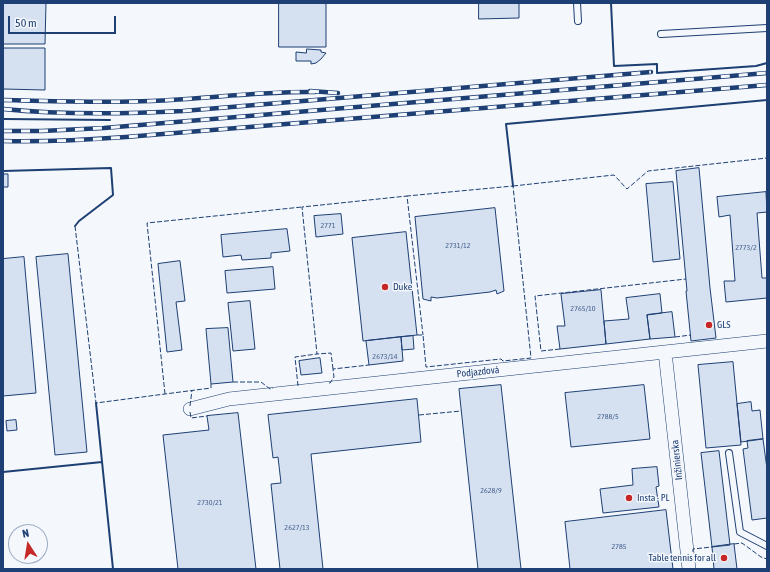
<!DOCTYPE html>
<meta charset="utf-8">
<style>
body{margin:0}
#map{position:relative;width:770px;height:572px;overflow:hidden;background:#f4f7fb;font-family:"Asap Condensed",sans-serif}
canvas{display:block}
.frame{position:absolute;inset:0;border:4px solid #1d3f73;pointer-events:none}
.north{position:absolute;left:8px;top:524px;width:40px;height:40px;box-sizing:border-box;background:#f4f7fb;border:1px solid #9eadc5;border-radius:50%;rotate:348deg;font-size:11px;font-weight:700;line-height:16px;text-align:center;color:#1d3f73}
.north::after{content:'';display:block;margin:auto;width:14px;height:18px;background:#c62828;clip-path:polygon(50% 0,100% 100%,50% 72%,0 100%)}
.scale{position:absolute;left:8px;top:16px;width:108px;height:18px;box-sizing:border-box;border:2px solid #1d3f73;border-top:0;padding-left:5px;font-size:12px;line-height:14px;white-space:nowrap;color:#1d3f73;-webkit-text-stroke:3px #f4f7fb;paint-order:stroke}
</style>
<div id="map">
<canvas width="770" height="572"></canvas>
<div class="frame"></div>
<div class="north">N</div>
<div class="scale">50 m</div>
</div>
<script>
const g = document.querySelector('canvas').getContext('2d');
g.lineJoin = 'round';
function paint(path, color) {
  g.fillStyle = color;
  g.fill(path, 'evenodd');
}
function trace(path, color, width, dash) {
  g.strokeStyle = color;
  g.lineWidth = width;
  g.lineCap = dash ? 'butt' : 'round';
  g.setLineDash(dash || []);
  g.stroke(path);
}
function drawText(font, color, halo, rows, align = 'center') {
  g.font = font + ' "Asap Condensed",sans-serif';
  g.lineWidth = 3;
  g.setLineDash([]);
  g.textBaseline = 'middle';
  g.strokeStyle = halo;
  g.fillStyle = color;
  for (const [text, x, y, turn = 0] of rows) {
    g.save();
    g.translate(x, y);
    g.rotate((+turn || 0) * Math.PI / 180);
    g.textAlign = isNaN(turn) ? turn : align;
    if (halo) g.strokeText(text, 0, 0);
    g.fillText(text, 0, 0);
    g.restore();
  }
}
const building = new Path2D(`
 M46,3L45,44H3V4Z
 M279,3H326V47H279Z
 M479,3H519V18L479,19Z
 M3,48H45V90L3,89Z
 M307,49L321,50V52L326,53L321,59L316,63L311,64V61H296V52L306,53Z
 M699,168L710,288L716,338L691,341L686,291H687L676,171Z
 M3,174H8V187H3Z
 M673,182L680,259L653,262L646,184Z
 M766,192L767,212L757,213L762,278H767V298L726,302L724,281H735L730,215L719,217L717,197Z
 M495,208L504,291L497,294L496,290L490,292L437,298L431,297V301L423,299L415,217Z
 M341,214L343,234L316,237L314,216Z
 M287,229L290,251L271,253V258L242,260L241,255L223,257L221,235Z
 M406,232L417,335L363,341L352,238Z
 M68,254L87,452L55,455L36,257Z
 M24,257L36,393L3,396V259Z
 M180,261L185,301L176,302L182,350L167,352L158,264Z
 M273,267L275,289L227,293L225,271Z
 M601,290L606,344L560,349L557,326H565L561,294Z
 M660,294L662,313L647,315L650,339L606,344L604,321L629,319L626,298Z
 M250,301L255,349L233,351L228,303Z
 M672,312L675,337L650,339L647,315Z
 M228,328L233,382L211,384L206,329Z
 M413,336L414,349L402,350L401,337Z
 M401,337L403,361L369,365L366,341Z
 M320,358L322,373L301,375L299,361Z
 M733,362L741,445L706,448L698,365Z
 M501,385L521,569H478L459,389Z
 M644,385L650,439L571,447L565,393Z
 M417,399L421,442L311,454L323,569H280L271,484L281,483L278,457L273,458L268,415Z
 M751,402L752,411L760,410L763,439L741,442L737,404Z
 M238,413L256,569H178L163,435L209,430L207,416Z
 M16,420L17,430L7,431L6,421Z
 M763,439L767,469V518L752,520L743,449L748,448L747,441Z
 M719,451L730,545L712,547L701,453Z
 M657,467L659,486L656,487L659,507L603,513L600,489L633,485L632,469Z
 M666,510L673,569H570L565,522Z
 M734,544L737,569H714L712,547Z`);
paint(building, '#d5e0f0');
trace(building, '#1d3f73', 1);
const service = new Path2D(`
 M577,3L578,21
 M661,34L767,28
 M729,453L740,532L767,546`);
const minor = new Path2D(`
 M665,352L689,569
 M190,409L229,399L767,341`);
trace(service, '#1d3f73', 8);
trace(minor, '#1d3f73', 14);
trace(service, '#f4f7fb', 6);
trace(minor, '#f4f7fb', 13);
const rail = new Path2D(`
 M310,91L338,93
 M3,100C52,101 102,103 151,101C206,99 260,91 315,92
 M3,109C62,115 124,114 183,111L651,72
 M3,131H42L104,128L767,73
 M3,141C44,142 85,140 126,137L767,85`);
trace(rail, '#1d3f73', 4.5);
trace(rail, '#f4f7fb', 3, [9]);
trace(new Path2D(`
 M513,186L614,175L627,189L648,171L767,158
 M75,226L96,403L211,388V384
 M417,335H423L426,367L501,359L503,361L531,358L513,186L407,196L423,335
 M675,337L691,335
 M560,349L541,351L535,296L686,279
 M333,369L331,353L317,354L302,207L407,196
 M233,382H261L270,389L273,388
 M329,383H330L334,377L333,369L369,365
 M298,386L295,357L317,354
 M165,394L147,223L302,207
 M190,406L192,390
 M190,412L191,418L207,416
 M419,415L461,411
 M734,544L742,543L761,557L767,559
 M693,552V549L712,547`), '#1d3f73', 1, [5, 2]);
trace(new Path2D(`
 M611,3L614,66L657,64V73L756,66L767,63
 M3,119L110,120
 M3,171L111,168L113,195L79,221L75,226
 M513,186L506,124L767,100
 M96,403L113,569
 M3,472L102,462`), '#1d3f73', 2);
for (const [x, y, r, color] of [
 [385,287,4,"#c62828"],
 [709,325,4,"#c62828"],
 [629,498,4,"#c62828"],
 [724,558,4,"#c62828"]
]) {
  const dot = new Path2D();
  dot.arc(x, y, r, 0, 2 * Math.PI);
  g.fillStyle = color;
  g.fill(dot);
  trace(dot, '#f4f7fb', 1.5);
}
drawText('8px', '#4b6792', null, [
 ["2771",328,225],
 ["2731/12",458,245],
 ["2773/2",746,247],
 ["2765/10",583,308],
 ["2673/14",385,356],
 ["2788/5",608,416],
 ["2628/9",491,490],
 ["2730/21",210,502],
 ["2627/13",297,527],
 ["2785",619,546]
]);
drawText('10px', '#1d3f73', '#f4f7fb', [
 ["Duke",393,287],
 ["GLS",717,325],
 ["Insta - PL",637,498],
 ["Table tennis for all",716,558,"right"]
], 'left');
drawText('10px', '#1d3f73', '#f4f7fb', [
 ["Podjazdová",478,372,-6],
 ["Inžinierska",677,460,-96]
]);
</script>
